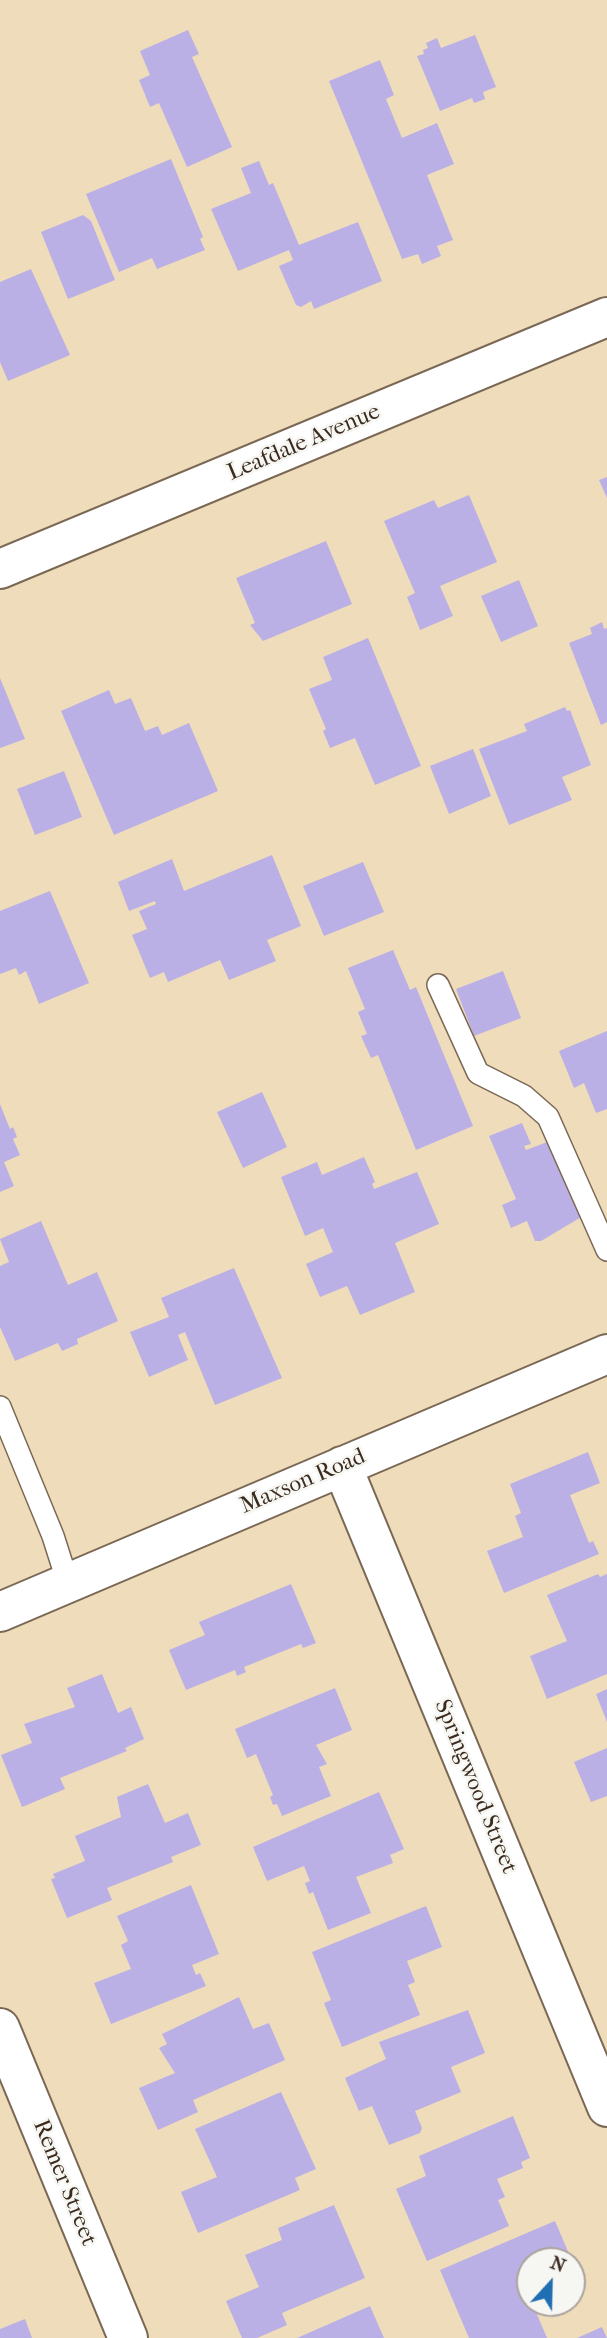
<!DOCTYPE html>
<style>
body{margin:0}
#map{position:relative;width:607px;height:2338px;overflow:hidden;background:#efdcbb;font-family:"IM FELL French Canon",serif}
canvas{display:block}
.north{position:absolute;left:516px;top:2247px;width:70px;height:70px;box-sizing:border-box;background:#f6f6f2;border:2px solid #aba49d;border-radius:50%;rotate:22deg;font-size:19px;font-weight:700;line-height:28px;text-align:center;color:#3b2a1e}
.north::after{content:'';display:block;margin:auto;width:24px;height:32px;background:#1f6fb2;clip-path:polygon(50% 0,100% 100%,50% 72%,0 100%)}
</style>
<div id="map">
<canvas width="607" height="2338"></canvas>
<div class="north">N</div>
</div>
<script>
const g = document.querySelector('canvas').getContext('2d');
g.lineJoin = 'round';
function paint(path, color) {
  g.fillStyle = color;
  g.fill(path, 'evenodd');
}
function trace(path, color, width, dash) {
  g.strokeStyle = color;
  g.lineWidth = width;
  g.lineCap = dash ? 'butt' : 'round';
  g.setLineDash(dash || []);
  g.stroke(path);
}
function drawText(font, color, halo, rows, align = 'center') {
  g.font = font + ' "IM FELL French Canon",serif';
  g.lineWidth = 5;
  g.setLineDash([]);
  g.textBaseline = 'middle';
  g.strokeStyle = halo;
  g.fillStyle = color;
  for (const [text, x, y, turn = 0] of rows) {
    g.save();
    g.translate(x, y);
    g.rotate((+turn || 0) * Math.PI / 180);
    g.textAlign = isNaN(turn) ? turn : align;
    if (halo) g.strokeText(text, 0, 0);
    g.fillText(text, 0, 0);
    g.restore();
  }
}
paint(new Path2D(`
 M188,30L199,54L192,57L232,147L187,167L159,103L150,107L139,80L150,75L140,51Z
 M475,35L496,87L483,92L485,99L474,103L472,98L440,111L417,56L424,54L423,50L428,48L426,43L437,38L441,48Z
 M380,60L394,95L386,99L402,138L437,123L454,164L427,175L453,240L437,246L441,256L422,264L418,254L402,259L329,81Z
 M171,159L203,237L200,239L205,250L157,269L152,258L119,272L86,194Z
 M259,161L269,185L273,183L299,245L358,222L382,281L314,309L311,301L301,307L296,305L279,266L293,260L289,250L238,271L211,209L251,193L241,168Z
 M83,215L91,221L115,280L68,299L41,232Z
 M31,269L70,355L8,381L0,362V282Z
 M607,477V498L599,480Z
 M469,495L497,562L440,586L453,616L420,630L407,597L415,593L384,521L434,500L438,508Z
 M326,541L352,604L263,641L250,625L255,623L236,578Z
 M519,580L538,626L501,642L481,596Z
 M602,622L604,629L607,628V722L601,725L569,643L592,634L590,628Z
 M368,638L421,766L375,785L355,738L330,748L323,731L326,729L309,689L332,680L323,657Z
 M0,678L25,739L0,748Z
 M109,690L115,704L131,698L145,731L158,726L162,735L189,723L218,791L114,835L61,711Z
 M565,707L567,711L570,710L591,765L562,777L572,800L509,825L479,749L527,731L524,724Z
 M473,749L491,796L449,814L430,766Z
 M64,771L82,817L35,835L17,789Z
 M272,855L301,926L267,940L276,961L229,980L220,960L168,982L164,972L150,978L132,935L147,929L139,911L156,904L155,901L129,911L118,882L172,859L184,891Z
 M363,862L384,912L324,936L303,886Z
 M50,891L89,983L39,1004L26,971L19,975L16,968L0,974V911Z
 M393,950L410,990L416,987L473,1126L416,1150L378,1055L371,1058L361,1036L367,1034L358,1012L365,1009L348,968Z
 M503,971L521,1018L474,1036L456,989Z
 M607,1031V1109L596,1113L584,1083L574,1088L559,1051Z
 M262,1092L287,1147L243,1168L217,1112Z
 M0,1104L10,1129L13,1127L17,1137L13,1139L20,1155L4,1162L14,1186L0,1192Z
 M522,1123L531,1144L524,1146L526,1150L555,1139L583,1216L541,1241H535L527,1221L511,1228L502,1205L516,1199L489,1136Z
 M364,1157L375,1182L372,1184L374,1189L417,1172L439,1224L395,1243L415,1292L360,1315L347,1286L320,1297L306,1264L333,1252L323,1228L305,1236L281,1177L317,1162L322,1175Z
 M41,1221L68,1285L97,1272L118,1321L77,1339L78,1344L62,1351L58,1343L15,1361L0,1327V1266L9,1262L0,1239Z
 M234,1268L282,1378L215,1405L185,1332L178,1335L188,1360L149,1377L130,1332L169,1317L161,1298Z
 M588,1452L600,1483L570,1495L589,1543L593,1541L599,1554L504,1593L487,1551L523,1537L515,1516L521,1513L510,1484Z
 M598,1574L600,1577L607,1574V1674L547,1699L530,1656L567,1641L547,1595Z
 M291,1584L316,1643L303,1648L301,1644L244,1667L246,1672L237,1676L235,1670L186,1690L169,1650L205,1635L199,1622Z
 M102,1674L118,1713L131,1707L144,1739L125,1748L127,1751L60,1778L65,1789L22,1807L1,1755L32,1743L24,1724L75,1707L67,1688Z
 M335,1688L352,1730L316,1745L327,1764L319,1767L331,1796L282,1816L277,1804L273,1805L270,1797L273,1795L256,1754L247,1758L235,1729Z
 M607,1689V1722L596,1694Z
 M607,1748V1796L591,1802L574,1762Z
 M148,1784L165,1823L188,1813L201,1845L171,1857L173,1862L107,1888L112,1900L67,1918L51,1879L55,1878L53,1874L85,1861L75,1836L121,1817L117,1797Z
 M379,1792L404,1849L390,1855L393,1863L356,1877L371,1913L328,1930L313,1892L309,1894L305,1883L310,1881L304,1866L267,1881L253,1847Z
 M191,1885L219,1954L192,1965L196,1975L200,1973L206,1986L111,2024L94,1983L131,1969L121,1945L128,1941L117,1916Z
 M426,1906L442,1947L407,1961L415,1982L408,1985L420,2015L342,2047L324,2003L331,2000L312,1952Z
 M239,1997L253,2029L269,2023L285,2060L193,2100L198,2112L158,2130L139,2088L175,2073L159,2048L167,2044L162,2034Z
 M468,2010L485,2053L451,2067L461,2092L415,2111L422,2128L420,2133L389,2145L372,2106L359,2111L345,2078L386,2059L379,2042Z
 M281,2092L316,2169L295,2178L300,2190L198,2233L181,2192L217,2177L195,2129Z
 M513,2116L530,2158L521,2162L523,2168L497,2179L505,2197L498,2200L509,2226L427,2261L396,2189L426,2176L419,2156Z
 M334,2205L365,2278L282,2313L287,2325L257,2338H242L226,2301L259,2287L245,2255L282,2240L278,2228Z
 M555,2221L582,2284L572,2288V2261H530V2303H538L533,2305L547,2338H469L440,2270Z
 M370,2306L384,2338H297Z
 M25,2319L32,2338H0V2329Z
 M602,2327L607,2338H577Z`), '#bbb0e5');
const service = new Path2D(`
 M438,985L478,1073L524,1096L548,1117L607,1250
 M0,1407L53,1536L68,1583`);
const minor = new Path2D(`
 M0,569L607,317
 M342,1466L607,2107
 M0,1612L607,1354
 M0,2028L128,2338`);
trace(service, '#7a6855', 24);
trace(minor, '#7a6855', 42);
trace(service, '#fff', 21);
trace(minor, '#fff', 38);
drawText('23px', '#3b2a1e', '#f6f6f2', [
 ["Leafdale Avenue",304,443,-23],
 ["Maxson Road",303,1482,-23],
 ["Springwood Street",475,1787,68],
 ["Remer Street",64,2183,68]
]);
</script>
